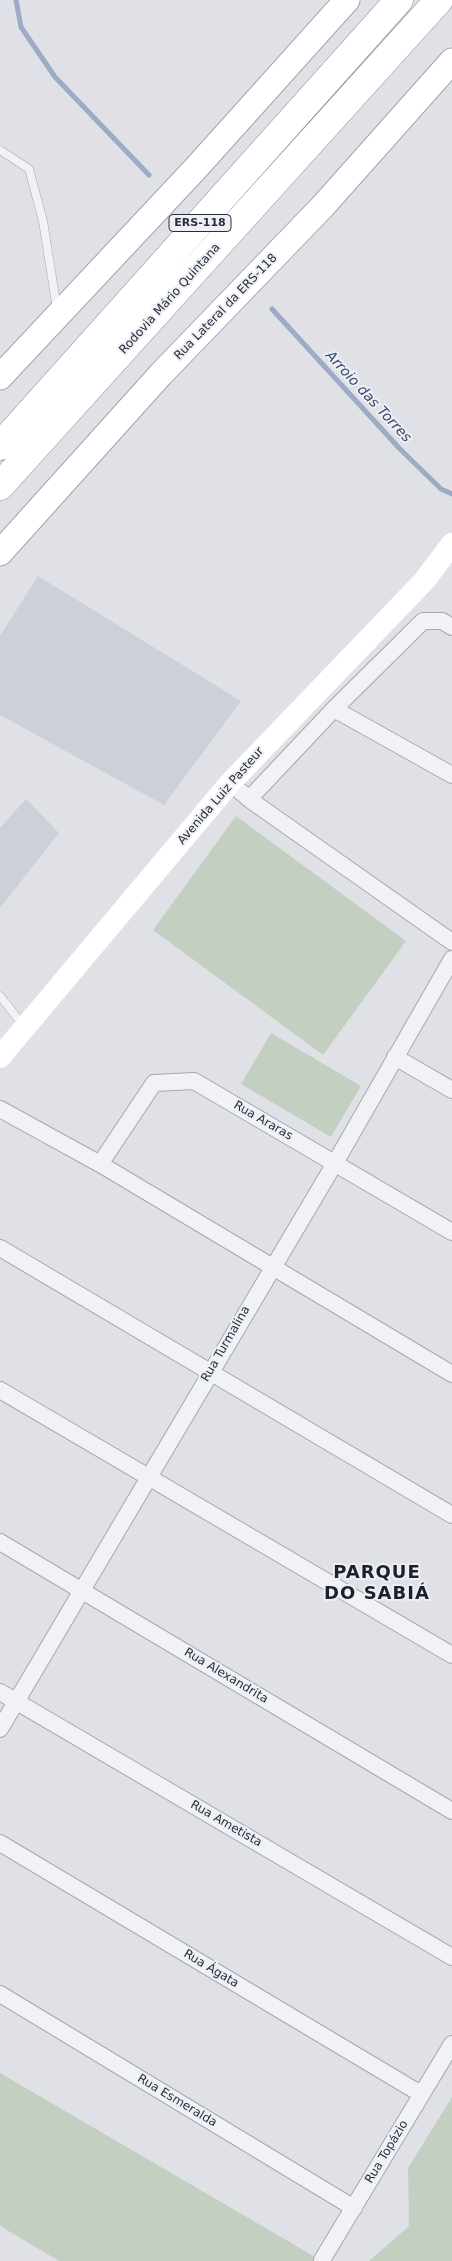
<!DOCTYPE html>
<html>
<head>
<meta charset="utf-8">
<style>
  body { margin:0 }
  canvas { display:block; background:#dfe1e7 }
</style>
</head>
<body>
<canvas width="452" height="2261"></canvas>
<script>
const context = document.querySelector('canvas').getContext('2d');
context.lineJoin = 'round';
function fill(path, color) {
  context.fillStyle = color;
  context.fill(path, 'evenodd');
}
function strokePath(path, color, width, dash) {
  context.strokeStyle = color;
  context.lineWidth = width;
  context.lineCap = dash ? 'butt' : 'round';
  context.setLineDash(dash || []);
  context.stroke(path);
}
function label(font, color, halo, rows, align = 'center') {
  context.font = font + ' "DejaVu Sans",sans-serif';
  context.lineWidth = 4;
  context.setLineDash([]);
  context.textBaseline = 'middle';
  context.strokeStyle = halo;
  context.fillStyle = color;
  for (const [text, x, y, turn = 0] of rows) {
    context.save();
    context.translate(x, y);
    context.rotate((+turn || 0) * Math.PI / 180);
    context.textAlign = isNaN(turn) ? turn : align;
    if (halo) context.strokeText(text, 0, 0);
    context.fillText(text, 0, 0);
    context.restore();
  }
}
fill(new Path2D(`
  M 38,576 L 241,701 L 164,805 L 0,715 L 0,636 Z
  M 26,799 L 59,833 L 0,908 L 0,828 Z`), '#cdd0d8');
fill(new Path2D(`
  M 236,816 L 406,941 L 323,1055 L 153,930 Z
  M 271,1033 L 361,1086 L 331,1137 L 241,1084 Z
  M 0,2073 L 322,2261 L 59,2261 L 0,2226 Z
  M 452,2097 L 452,2261 L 369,2261 L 409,2226 L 408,2168 Z`), '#c3d0c1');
strokePath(new Path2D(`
  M 16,0 L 21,27 L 55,77 L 149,175
  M 272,309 L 400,449 L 441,489 L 452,494`), '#9dabc4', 5);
const lane = new Path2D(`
  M 0,150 L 29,169 L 43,221 L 57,309
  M 0,996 L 23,1025`);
const street = new Path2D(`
  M 334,709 L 452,775
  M 230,783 L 253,802 L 452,942
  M 249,799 L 334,709 L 423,621 L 442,621 L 452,627
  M 395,1057 L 452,1090
  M 0,1109 L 100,1164 L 452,1374
  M 100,1164 L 154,1083 L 194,1081 L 452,1232
  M 0,1248 L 452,1515
  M 0,1390 L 452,1655
  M 0,1542 L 452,1811
  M 0,1692 L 452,1957
  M 0,1729 L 335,1163 L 452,959
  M 0,1843 L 421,2094
  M 0,1994 L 354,2208
  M 322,2260 L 452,2044`);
const primary = new Path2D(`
  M 0,377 L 196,168 L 347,0
  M 0,553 L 161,374 L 323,206 L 452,61`);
const highway = new Path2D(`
  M 0,446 L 399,0
  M 0,486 L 439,0`);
strokePath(lane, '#a5a8b0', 9);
strokePath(street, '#a5a8b0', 18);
strokePath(primary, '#9fa5b1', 27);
strokePath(highway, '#888d9c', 29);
strokePath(lane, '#f1f2f6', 8);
strokePath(street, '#f1f2f6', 16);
strokePath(new Path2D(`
  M 0,1057 L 230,783 L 424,581 L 452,544`), '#fff', 22);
strokePath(primary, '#fff', 25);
strokePath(highway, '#fff', 28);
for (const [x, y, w] of [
  [200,223,62]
]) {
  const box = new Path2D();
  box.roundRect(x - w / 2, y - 8.5, w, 17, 4);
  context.fillStyle = '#eef0f5';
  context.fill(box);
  strokePath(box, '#292e3c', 1);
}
label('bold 11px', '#292e3c', null, [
  ["ERS-118",200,223]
]);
label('12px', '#292e3c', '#eef0f5', [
  ["Rodovia Mário Quintana",170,299,-48],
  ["Rua Lateral da ERS-118",226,307,-46],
  ["Avenida Luiz Pasteur",221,796,-49],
  ["Rua Araras",263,1121,30],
  ["Rua Turmalina",226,1344,-60],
  ["Rua Alexandrita",226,1676,31],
  ["Rua Ametista",226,1824,30],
  ["Rua Ágata",211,1969,31],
  ["Rua Esmeralda",177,2101,31],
  ["Rua Topázio",387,2152,-59]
]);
label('italic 14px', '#38496c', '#eef0f5', [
  ["Arroio das Torres",368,397,47]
]);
context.letterSpacing = '1px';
label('bold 18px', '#1c202d', '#eef0f5', [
  ["PARQUE",377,1573],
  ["DO SABIÁ",377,1594]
]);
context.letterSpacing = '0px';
</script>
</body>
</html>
